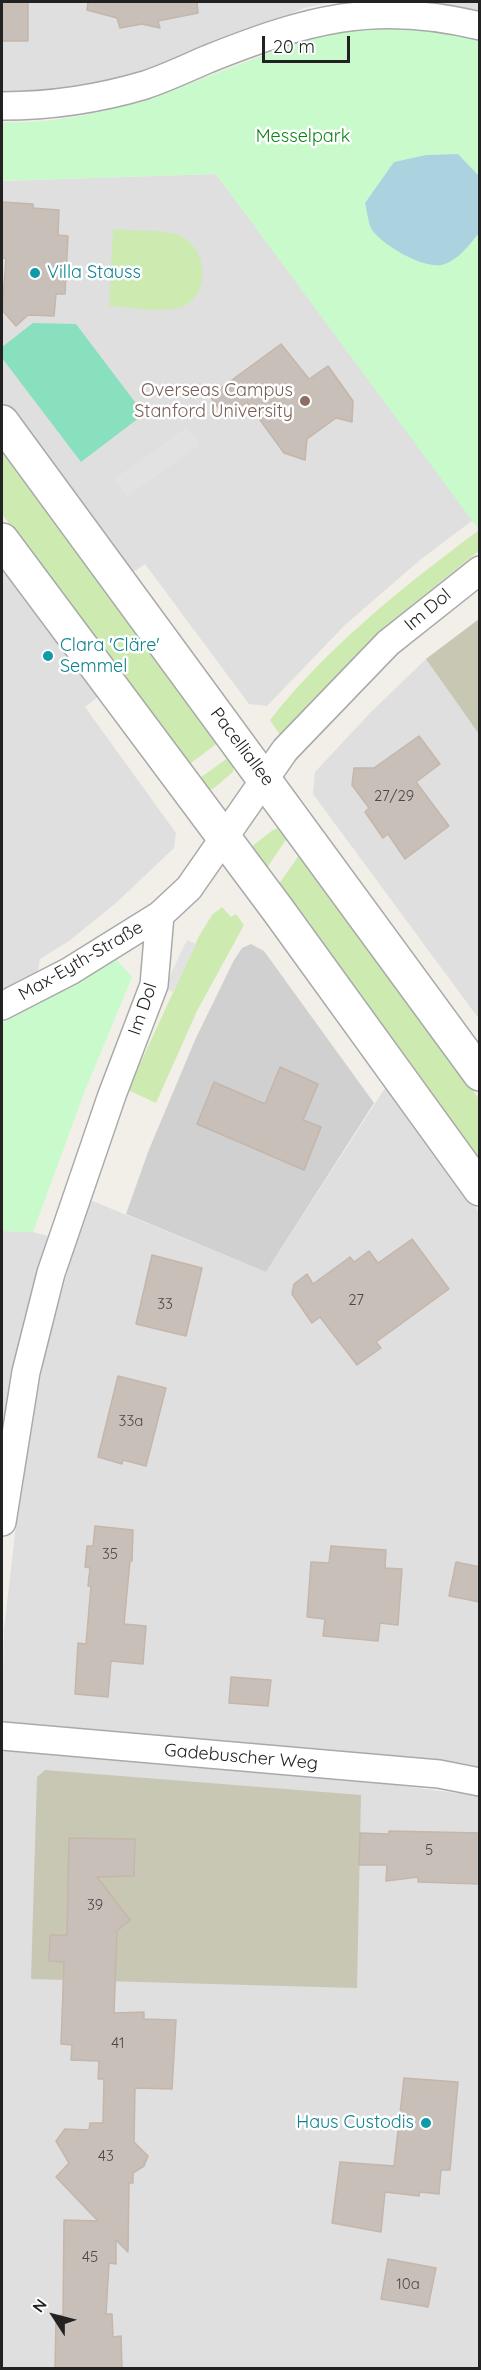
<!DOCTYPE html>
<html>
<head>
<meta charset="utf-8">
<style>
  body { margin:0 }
  #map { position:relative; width:481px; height:2370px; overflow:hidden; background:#f2efe9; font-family:Quicksand,sans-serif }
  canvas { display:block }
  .frame { position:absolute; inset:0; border:3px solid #222; pointer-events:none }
  .north { position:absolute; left:24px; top:2286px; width:60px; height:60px; -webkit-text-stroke:4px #fff; paint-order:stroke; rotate:306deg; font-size:16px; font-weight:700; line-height:24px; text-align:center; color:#222 }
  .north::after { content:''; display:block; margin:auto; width:21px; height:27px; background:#222; clip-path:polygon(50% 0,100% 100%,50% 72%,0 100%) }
  .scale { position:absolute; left:262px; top:36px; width:88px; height:27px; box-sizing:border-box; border:3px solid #222; border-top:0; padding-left:8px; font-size:18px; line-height:21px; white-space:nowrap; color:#222; -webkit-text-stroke:4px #fff; paint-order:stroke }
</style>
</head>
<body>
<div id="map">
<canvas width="481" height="2370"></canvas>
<div class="frame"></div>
<div class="north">N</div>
<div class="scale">20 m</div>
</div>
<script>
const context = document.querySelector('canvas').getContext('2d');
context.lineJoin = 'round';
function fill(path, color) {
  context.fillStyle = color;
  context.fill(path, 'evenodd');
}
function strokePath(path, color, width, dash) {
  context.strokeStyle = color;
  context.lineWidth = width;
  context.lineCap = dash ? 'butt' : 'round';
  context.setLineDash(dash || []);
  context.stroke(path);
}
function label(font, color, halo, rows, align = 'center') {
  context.font = font + ' Quicksand,sans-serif';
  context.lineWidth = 5;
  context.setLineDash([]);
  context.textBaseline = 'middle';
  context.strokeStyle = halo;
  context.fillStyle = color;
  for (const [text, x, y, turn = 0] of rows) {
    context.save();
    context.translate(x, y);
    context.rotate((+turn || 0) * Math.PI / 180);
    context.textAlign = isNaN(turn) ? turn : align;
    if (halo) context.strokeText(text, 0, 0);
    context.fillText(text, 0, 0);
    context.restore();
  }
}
fill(new Path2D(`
  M 2,2 L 332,2 L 304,8 L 143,74 L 52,93 L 2,93 Z
  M 434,2 L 479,2 L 479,14 L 468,9 Z
  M 216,174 L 473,520 L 420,560 L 345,625 L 267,706 L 249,704 L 145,564 L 129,575 L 2,401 L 2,181 Z
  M 2,560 L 100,695 L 85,707 L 176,833 L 174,848 L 117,902 L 69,941 L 40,959 L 37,976 L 2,992 Z
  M 479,619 L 479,1019 L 313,794 L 315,772 L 371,712 L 426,659 Z
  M 387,1085 L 479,1212 L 479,1769 L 2,1723 L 4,1629 L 21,1481 L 44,1359 L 70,1262 L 90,1200 L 266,1272 Z
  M 2,1231 L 33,1232 L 48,1236 L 15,1359 L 2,1433 Z
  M 7,1751 L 349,1779 L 479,1796 L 479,2368 L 2,2368 L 2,1752 Z`), '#e0dfdf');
fill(new Path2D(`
  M 251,944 L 264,951 L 374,1103 L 266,1272 L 126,1214 L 148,1152 L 195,1040 L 234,960 L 242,948 Z`), '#d0d0d0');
fill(new Path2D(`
  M 479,619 L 479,734 L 426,659 Z
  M 45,1770 L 361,1795 L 357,1988 L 31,1979 L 37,1777 Z`), '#c7c7b4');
fill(new Path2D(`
  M 113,229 C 130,231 168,229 181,236 C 213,253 209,305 173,309 C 153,312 129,307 109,306 Z
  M 2,446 L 219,742 L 187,766 L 2,514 Z
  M 479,530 L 479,551 L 388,624 L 280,735 L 270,720 C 329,645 404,586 479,530 Z
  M 229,757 L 234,764 L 233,772 L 213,789 L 209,790 L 197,780 Z
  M 278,828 L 288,837 L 264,872 L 251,847 L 273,830 Z
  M 300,854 L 479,1099 L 479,1165 L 276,888 Z
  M 222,907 L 231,917 L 236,914 L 244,925 L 197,1011 L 156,1103 L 128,1090 L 199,936 L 212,915 Z`), '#cdebb0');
fill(new Path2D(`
  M 351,26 L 422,26 L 479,39 L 479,176 L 458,154 L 426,155 L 395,162 L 365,203 L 458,256 L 479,233 L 479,530 L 216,174 L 2,181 L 2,122 C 126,127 234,57 351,26 Z
  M 114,957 L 132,977 L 84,1093 L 33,1232 L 2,1231 L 2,1023 L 70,987 Z`), '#c8facc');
fill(new Path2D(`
  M 33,323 L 76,324 L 144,414 L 81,462 L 2,358 L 2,347 Z`), '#88e0be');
fill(new Path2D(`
  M 187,427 L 200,445 L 127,497 L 114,479 Z
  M 187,940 L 196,944 L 173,992 L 164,988 Z`), '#e2e2e2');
fill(new Path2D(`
  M 458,154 L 479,176 L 479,233 C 470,244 459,259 445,264 C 426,271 384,246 372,230 C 368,223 367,210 365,203 L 394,162 L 426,155 Z`), '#aad3df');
const building = new Path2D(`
  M 2,2 L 28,2 L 28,41 L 2,41 Z
  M 88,2 L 197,2 L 198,13 L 158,21 L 160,28 L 142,24 L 120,28 L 117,18 L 87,10 Z
  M 2,202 L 33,204 L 33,208 L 59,210 L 58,235 L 68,236 L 65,294 L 56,294 L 54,316 L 28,315 L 16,326 L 2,310 L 6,259 L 2,257 Z
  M 281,344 L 309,379 L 328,366 L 353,401 L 352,422 L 336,418 L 307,439 L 305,460 L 284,453 L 247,402 L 226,418 L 210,396 Z
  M 419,736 L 440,764 L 416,782 L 449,826 L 405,859 L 388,834 L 383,838 L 365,812 L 369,808 L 352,785 L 354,768 L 374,768 Z
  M 280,1067 L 318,1084 L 303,1120 L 321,1127 L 304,1170 L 197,1124 L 214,1082 L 265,1104 Z
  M 412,1239 L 449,1289 L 376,1342 L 381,1348 L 357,1365 L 320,1317 L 312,1323 L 292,1294 L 294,1284 L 307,1274 L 313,1284 L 350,1257 L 354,1262 L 369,1251 L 378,1263 Z
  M 152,1255 L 202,1268 L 186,1336 L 136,1324 Z
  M 118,1376 L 166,1388 L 146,1466 L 123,1460 L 122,1464 L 98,1457 Z
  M 95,1526 L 133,1530 L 132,1561 L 130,1561 L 124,1624 L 146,1626 L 143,1664 L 111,1661 L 108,1697 L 75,1694 L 78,1643 L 86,1644 L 91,1586 L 88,1586 L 90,1568 L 85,1567 L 87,1546 L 93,1546 Z
  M 331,1546 L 386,1550 L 385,1568 L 402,1569 L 398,1625 L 380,1623 L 378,1641 L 323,1636 L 325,1619 L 307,1617 L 311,1562 L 329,1563 Z
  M 456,1562 L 480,1567 L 480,1602 L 449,1596 Z
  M 231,1677 L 271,1680 L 268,1706 L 229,1703 Z
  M 389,1831 L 480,1833 L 479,1884 L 418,1882 L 418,1877 L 386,1881 L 387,1865 L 359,1865 L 360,1833 L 389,1834 Z
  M 69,1838 L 135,1839 L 134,1876 L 97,1877 L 130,1920 L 117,1931 L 114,2013 L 144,2012 L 144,2019 L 176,2020 L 172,2089 L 135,2088 L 134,2142 L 148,2156 L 144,2166 L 133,2173 L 133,2183 L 129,2183 L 128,2252 L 116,2240 L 116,2264 L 109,2263 L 106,2314 L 112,2314 L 113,2337 L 121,2336 L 122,2367 L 113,2368 L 55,2368 L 56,2316 L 63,2315 L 64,2220 L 98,2221 L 56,2177 L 69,2163 L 56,2141 L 65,2129 L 89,2130 L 90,2123 L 103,2123 L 104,2079 L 98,2079 L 99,2061 L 71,2060 L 72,2045 L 61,2044 L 64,1962 L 49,1961 L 50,1935 L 67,1935 Z
  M 404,2078 L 458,2082 L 450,2170 L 441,2170 L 439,2194 L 420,2192 L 419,2196 L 385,2192 L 381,2232 L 332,2223 L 340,2162 L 394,2166 Z
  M 388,2259 L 436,2268 L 428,2307 L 381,2299 Z`);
fill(building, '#c7bfb8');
strokePath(building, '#c4b6ab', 1.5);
const minor = new Path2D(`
  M 2,106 C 50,106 98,99 145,85 C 166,78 187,68 208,59 C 306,20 374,0 480,26
  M 2,1006 L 70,971 L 160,915 L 189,888 L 285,750 L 388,643 L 480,570
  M 2,1522 L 26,1372 L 51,1273 L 112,1095 L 154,985 L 160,915
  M 2,1736 L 439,1774 L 480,1782`);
const tertiary = new Path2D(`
  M 2,422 L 480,1074
  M 2,540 L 278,910 L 480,1189`);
strokePath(minor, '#a9a9a9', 30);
strokePath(tertiary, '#a9a9a9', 36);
strokePath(minor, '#fff', 27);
strokePath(tertiary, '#fff', 33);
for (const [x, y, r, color] of [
  [35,273,6,"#0f9aa8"],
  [305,401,6,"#8d6e63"],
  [48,656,6,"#0f9aa8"],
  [426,2123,6,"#0f9aa8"]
]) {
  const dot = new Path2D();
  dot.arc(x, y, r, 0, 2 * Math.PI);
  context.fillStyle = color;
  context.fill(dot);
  strokePath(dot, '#fff', 2);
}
label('15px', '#4b4948', null, [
  ["27/29",394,796],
  ["27",356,1300],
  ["33",165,1304],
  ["33a",131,1421],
  ["35",110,1554],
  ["5",429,1850],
  ["39",95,1905],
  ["41",118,2043],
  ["43",106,2156],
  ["45",90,2257],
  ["10a",408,2284]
]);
label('18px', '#0c8416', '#fff', [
  ["Messelpark",303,137]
]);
label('18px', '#0d838f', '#fff', [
  ["Villa Stauss",47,273],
  ["Clara 'Cläre'",60,646],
  ["Semmel",60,667],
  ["Haus Custodis",414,2123,"right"]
], 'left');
label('18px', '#785e54', '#fff', [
  ["Overseas Campus",293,391],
  ["Stanford University",293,412]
], 'right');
label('18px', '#222', '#fff', [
  ["Im Dol",428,610,-40],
  ["Pacelliallee",242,747,53],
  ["Max-Eyth-Straße",81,961,-30],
  ["Im Dol",143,1009,-71],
  ["Gadebuscher Weg",241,1757,5]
]);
</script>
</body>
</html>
